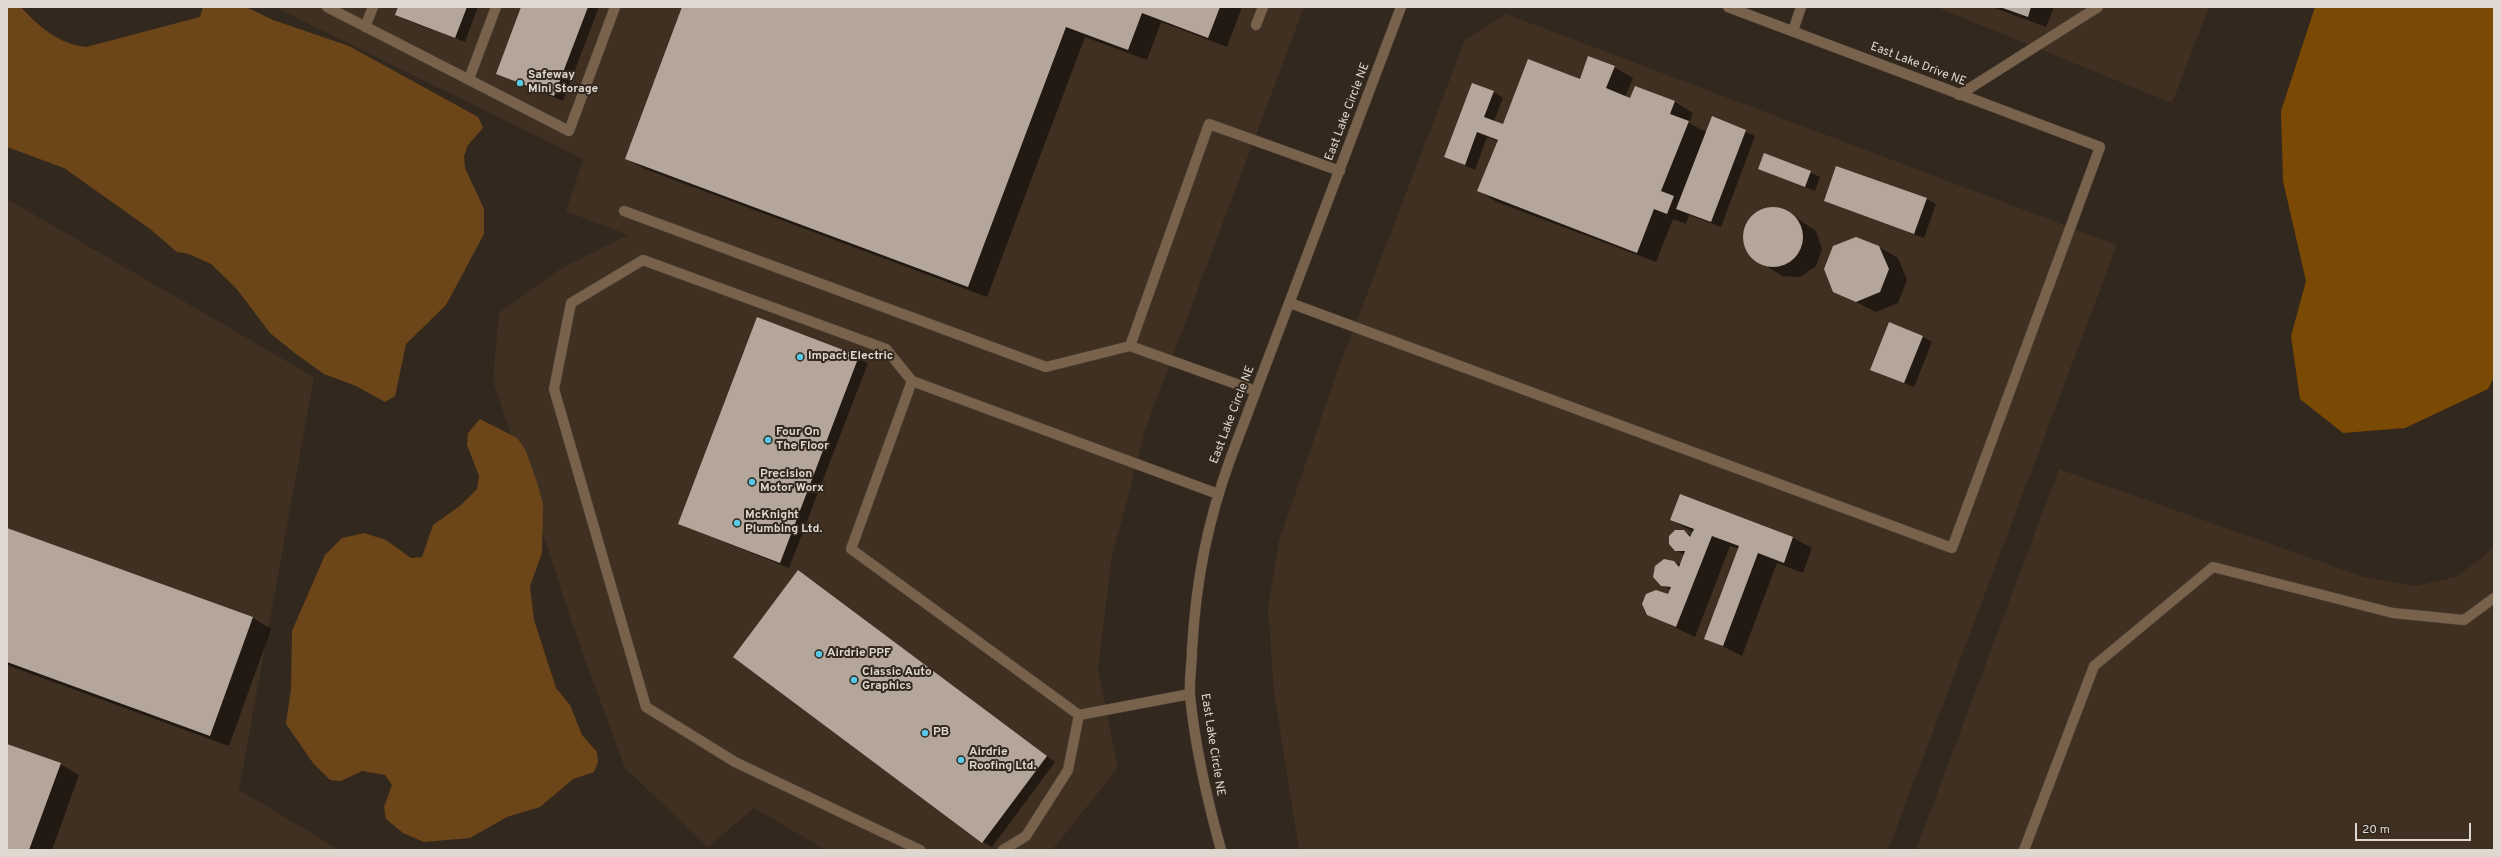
<!DOCTYPE html>
<html>
<head>
<meta charset="utf-8">
<style>
  body { margin:0 }
  #map { position:relative; width:2501px; height:857px; overflow:hidden; background:#33281e; font-family:Overpass,sans-serif }
  canvas { display:block }
  .frame { position:absolute; inset:0; border:8px solid #dfd8d1; pointer-events:none }
  .scale { position:absolute; left:2355px; top:823px; width:116px; height:18px; box-sizing:border-box; border:2px solid #dfd8d1; border-top:0; padding-left:5px; font-size:12px; line-height:14px; white-space:nowrap; color:#dfd8d1; -webkit-text-stroke:3px #33281e; paint-order:stroke }
</style>
</head>
<body>
<div id="map">
<canvas width="2501" height="857"></canvas>
<div class="frame"></div>
<div class="scale">20 m</div>
</div>
<script>
const context = document.querySelector('canvas').getContext('2d');
context.lineJoin = 'round';
function fill(path, color) {
  context.fillStyle = color;
  context.fill(path, 'evenodd');
}
function strokePath(path, color, width, dash) {
  context.strokeStyle = color;
  context.lineWidth = width;
  context.lineCap = dash ? 'butt' : 'round';
  context.setLineDash(dash || []);
  context.stroke(path);
}
function label(font, color, halo, rows, align = 'center') {
  context.font = font + ' Overpass,sans-serif';
  context.lineWidth = 4;
  context.setLineDash([]);
  context.textBaseline = 'middle';
  context.strokeStyle = halo;
  context.fillStyle = color;
  for (const [text, x, y, turn = 0] of rows) {
    context.save();
    context.translate(x, y);
    context.rotate((+turn || 0) * Math.PI / 180);
    context.textAlign = isNaN(turn) ? turn : align;
    if (halo) context.strokeText(text, 0, 0);
    context.fillText(text, 0, 0);
    context.restore();
  }
}
fill(new Path2D(`
  M 275,7 L 1304,7 L 1146,427 L 1111,561 L 1098,671 L 1118,768 L 1052,850 L 826,850 L 754,808 L 708,847 L 625,768 L 574,629 L 493,380 L 499,313 L 560,269 L 628,235 L 566,211 L 583,159 Z
  M 1936,7 L 2209,7 L 2172,103 Z
  M 1506,14 L 2117,245 L 1888,850 L 1299,850 L 1274,692 L 1268,608 L 1279,541 L 1337,372 L 1465,40 Z
  M 7,199 L 314,377 L 239,790 L 340,850 L 7,850 Z
  M 2059,469 L 2364,577 L 2415,586 L 2455,577 L 2482,558 L 2494,545 L 2494,850 L 1916,850 Z`), '#3f3022');
fill(new Path2D(`
  M 7,7 L 21,7 C 39,27 59,44 86,47 L 200,17 L 203,7 L 246,7 L 273,20 L 349,46 L 478,117 L 483,128 L 468,145 L 464,156 L 465,168 L 484,209 L 484,234 L 446,305 L 406,344 L 395,396 L 385,402 L 356,386 L 324,374 L 296,354 L 270,333 L 236,288 L 211,264 L 189,254 L 177,252 L 150,229 L 64,168 L 7,147 Z
  M 480,419 L 517,438 L 525,449 L 537,482 L 543,504 L 542,553 L 530,586 L 534,620 L 556,688 L 570,705 L 582,735 L 597,752 L 598,762 L 594,772 L 573,779 L 540,807 L 507,817 L 470,838 L 424,842 L 403,833 L 386,819 L 384,807 L 392,785 L 385,775 L 362,771 L 341,781 L 330,780 L 313,763 L 286,724 L 291,689 L 292,631 L 325,555 L 342,538 L 364,533 L 386,540 L 411,558 L 422,557 L 433,525 L 461,505 L 477,489 L 479,476 L 467,445 L 468,433 Z`), '#6c4619');
fill(new Path2D(`
  M 2315,7 L 2494,7 L 2494,377 L 2488,389 L 2405,428 L 2343,433 L 2300,399 L 2291,336 L 2306,281 L 2283,181 L 2281,111 Z`), '#7a4a05');
fill(new Path2D(`
  M 399,7 L 478,7 L 465,42 L 406,20 L 396,15 Z
  M 522,7 L 599,7 L 563,101 L 497,74 Z
  M 684,7 L 1242,7 L 1227,47 L 1161,22 L 1147,60 L 1085,37 L 987,297 L 645,169 L 627,159 Z
  M 1992,7 L 2054,7 L 2046,27 Z
  M 1614,67 L 1633,78 L 1625,97 L 1631,99 L 1636,87 L 1675,102 L 1693,113 L 1689,123 L 1706,132 L 1712,117 L 1755,136 L 1721,227 L 1689,215 L 1686,224 L 1673,219 L 1656,262 L 1497,202 L 1479,191 L 1498,141 L 1487,137 L 1475,170 L 1445,156 L 1494,92 L 1503,98 L 1494,121 L 1504,125 L 1581,80 Z
  M 1759,169 L 1810,172 L 1820,177 L 1815,191 Z
  M 1927,199 L 1936,204 L 1924,238 L 1825,201 Z
  M 1764,209 L 1783,209 L 1816,231 L 1822,249 L 1816,266 L 1800,277 L 1782,276 L 1748,254 L 1743,236 L 1749,219 Z
  M 1879,247 L 1898,258 L 1907,280 L 1898,303 L 1876,312 L 1834,291 Z
  M 758,318 L 868,363 L 789,568 L 679,524 Z
  M 1922,336 L 1932,342 L 1914,387 L 1871,369 Z
  M 1680,495 L 1793,538 L 1812,548 L 1803,573 L 1777,563 L 1742,656 L 1706,638 L 1739,549 L 1730,546 L 1695,637 L 1647,614 L 1669,595 L 1671,590 L 1661,585 L 1674,562 L 1681,565 L 1684,555 L 1676,550 L 1683,531 L 1692,536 L 1693,532 L 1671,520 Z
  M 7,529 L 253,618 L 271,629 L 229,746 L 7,665 Z
  M 798,571 L 1055,762 L 992,847 L 983,842 Z
  M 7,745 L 60,764 L 79,775 L 52,850 L 7,850 Z`), '#0007');
fill(new Path2D(`
  M 398,7 L 467,7 L 455,38 L 395,15 Z
  M 521,7 L 588,7 L 554,96 L 496,74 Z
  M 682,7 L 1220,7 L 1208,38 L 1142,13 L 1128,50 L 1066,27 L 968,287 L 625,159 Z
  M 2000,7 L 2031,7 L 2028,17 Z
  M 1588,56 L 1615,66 L 1606,88 L 1630,98 L 1635,86 L 1675,101 L 1670,114 L 1689,121 L 1661,191 L 1674,196 L 1667,214 L 1654,209 L 1637,253 L 1477,191 L 1498,140 L 1477,132 L 1465,165 L 1444,157 L 1472,83 L 1494,91 L 1484,117 L 1503,124 L 1528,59 L 1580,79 Z
  M 1712,116 L 1746,130 L 1711,222 L 1676,209 Z
  M 1764,153 L 1811,171 L 1805,187 L 1758,169 Z
  M 1836,166 L 1927,198 L 1914,234 L 1824,201 Z
  M1743 237a30 30 0 1 1 60 0a30 30 0 1 1-60 0Z
  M 1856,237 L 1879,246 L 1889,269 L 1880,292 L 1856,302 L 1833,292 L 1824,269 L 1833,246 Z
  M 757,317 L 859,356 L 780,563 L 678,524 Z
  M 1889,322 L 1923,336 L 1904,383 L 1870,370 Z
  M 1680,494 L 1793,537 L 1784,563 L 1758,553 L 1723,646 L 1704,639 L 1739,546 L 1712,536 L 1676,627 L 1647,615 L 1642,604 L 1646,594 L 1656,590 L 1668,594 L 1671,587 L 1661,586 L 1653,577 L 1655,566 L 1664,559 L 1674,561 L 1679,567 L 1685,551 L 1675,551 L 1669,544 L 1669,536 L 1675,530 L 1684,530 L 1690,537 L 1694,529 L 1670,520 Z
  M 7,528 L 253,617 L 210,736 L 7,662 Z
  M 798,570 L 1047,756 L 982,843 L 733,657 Z
  M 7,744 L 61,763 L 29,850 L 7,850 Z`), '#b4a69a');
const minor = new Path2D(`
  M 327,7 L 569,131 L 615,7
  M 1256,25 L 1263,7
  M 365,27 L 373,7
  M 1793,31 L 1801,7
  M 469,79 L 496,7
  M 1959,95 L 2098,7
  M 624,211 L 1046,367 L 1130,346
  M 1290,303 L 1952,548 L 2100,147 L 1728,7
  M 912,381 L 886,349 L 643,260 L 571,303 L 554,389 L 646,707 L 735,762 L 920,850
  M 1256,391 L 1130,346 L 1209,124 L 1340,171
  M 1190,694 L 1079,715 L 851,549 L 912,381 L 1218,494
  M 1003,850 L 1026,836 L 1068,770 L 1079,715
  M 1221,850 C 1207,799 1195,748 1190,695 C 1189,680 1192,664 1192,650 C 1196,580 1207,523 1231,457 L 1401,7
  M 2024,850 L 2094,666 L 2213,567 L 2393,613 L 2464,620 L 2494,598`);
strokePath(minor, '#4f443b', 11);
strokePath(minor, '#79624c', 10);
for (const [x, y, r, color] of [
  [520,83,4,"#59c8e4"],
  [800,357,4,"#59c8e4"],
  [768,440,4,"#59c8e4"],
  [752,482,4,"#59c8e4"],
  [737,523,4,"#59c8e4"],
  [819,654,4,"#59c8e4"],
  [854,680,4,"#59c8e4"],
  [925,733,4,"#59c8e4"],
  [961,760,4,"#59c8e4"]
]) {
  const dot = new Path2D();
  dot.arc(x, y, r, 0, 2 * Math.PI);
  context.fillStyle = color;
  context.fill(dot);
  strokePath(dot, '#33281e', 1.5);
}
label('12px', '#dfd8d1', '#33281e', [
  ["East Lake Drive NE",1918,65,21],
  ["East Lake Circle NE",1348,112,-69],
  ["East Lake Circle NE",1233,415,-69],
  ["East Lake Circle NE",1212,745,81]
]);
label('bold 12px', '#dfd8d1', '#33281e', [
  ["Safeway",528,76],
  ["Mini Storage",528,90],
  ["Impact Electric",808,357],
  ["Four On",776,433],
  ["The Floor",776,447],
  ["Precision",760,475],
  ["Motor Worx",760,489],
  ["McKnight",745,516],
  ["Plumbing Ltd.",745,530],
  ["Airdrie PPF",827,654],
  ["Classic Auto",862,673],
  ["Graphics",862,687],
  ["PB",933,733],
  ["Airdrie",969,753],
  ["Roofing Ltd.",969,767]
], 'left');
</script>
</body>
</html>
